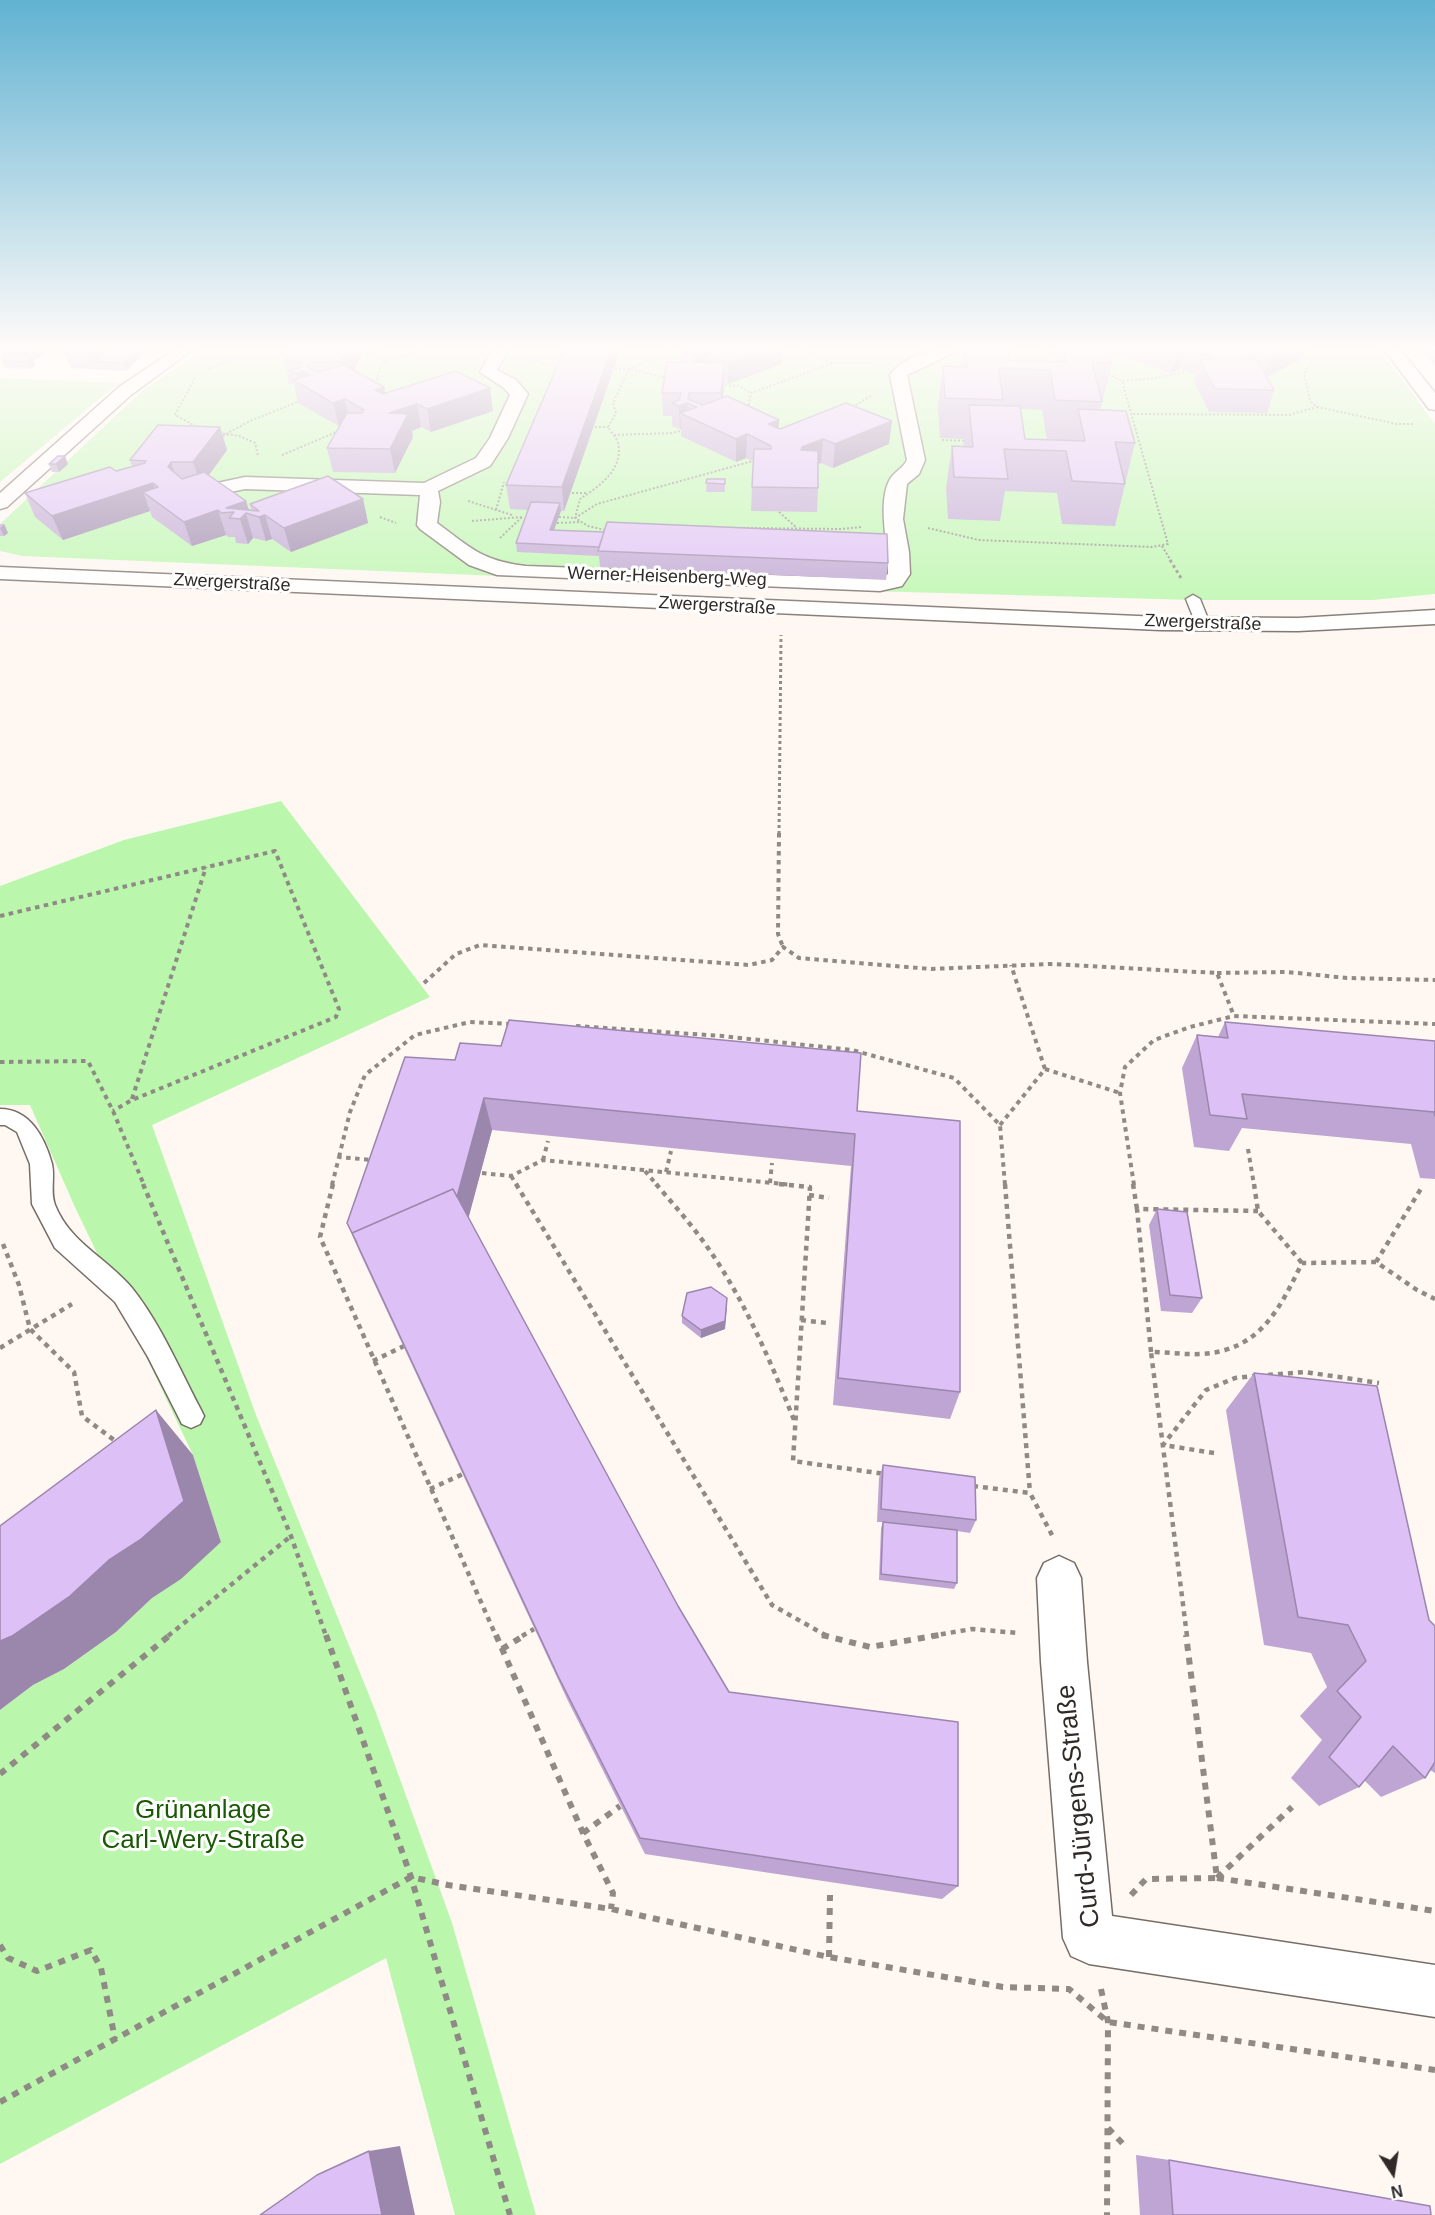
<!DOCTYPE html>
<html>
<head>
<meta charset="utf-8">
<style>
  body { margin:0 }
  #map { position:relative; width:1435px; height:2215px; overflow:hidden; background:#fef7f2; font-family:Helvetica,sans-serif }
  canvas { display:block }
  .north { position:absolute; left:1363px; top:2143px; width:60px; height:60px; -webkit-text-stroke:4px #fff; paint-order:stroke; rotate:168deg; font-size:16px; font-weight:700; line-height:24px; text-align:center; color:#2f2a27 }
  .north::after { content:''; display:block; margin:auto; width:21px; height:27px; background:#2f2a27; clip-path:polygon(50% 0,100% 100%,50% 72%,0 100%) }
</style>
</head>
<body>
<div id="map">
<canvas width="1435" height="2215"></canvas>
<div class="north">N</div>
</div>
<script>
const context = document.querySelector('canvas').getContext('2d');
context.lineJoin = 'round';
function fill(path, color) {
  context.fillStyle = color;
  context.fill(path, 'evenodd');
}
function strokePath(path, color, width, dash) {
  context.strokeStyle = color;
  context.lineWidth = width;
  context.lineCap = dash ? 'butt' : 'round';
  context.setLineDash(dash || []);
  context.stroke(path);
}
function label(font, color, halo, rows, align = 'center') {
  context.font = font + ' Helvetica,sans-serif';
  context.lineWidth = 6;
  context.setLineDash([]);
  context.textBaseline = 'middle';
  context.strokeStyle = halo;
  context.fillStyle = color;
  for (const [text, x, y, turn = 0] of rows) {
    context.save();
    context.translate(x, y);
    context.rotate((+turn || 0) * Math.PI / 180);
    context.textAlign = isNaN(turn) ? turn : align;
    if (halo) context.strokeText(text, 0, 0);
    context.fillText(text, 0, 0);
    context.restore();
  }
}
fill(new Path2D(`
  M 206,348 L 1379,348 L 1435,424 L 1435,594 L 1373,600 L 1193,600 L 832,590 L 22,556 L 0,551 L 0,524 L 142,391 Z
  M 0,378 L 118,383 L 0,482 Z
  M 281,801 L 430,997 L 152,1125 L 256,1415 L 375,1710 L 452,1923 L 536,2215 L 455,2215 L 386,1958 L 0,2164 L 0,1710 L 33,1685 L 64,1669 L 116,1632 L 152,1598 L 221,1542 L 193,1455 L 74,1205 L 30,1105 L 0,1105 L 0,886 L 124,840 Z`), '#baf7ac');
const lane = new Path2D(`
  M 1193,595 L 1200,599 L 1210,624 L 1208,627 L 1198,627 L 1196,624 L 1186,599 Z
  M 0,1109 C 30,1109 45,1138 52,1164 C 55,1177 50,1192 55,1205 C 70,1243 107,1258 132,1288 C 160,1323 179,1368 200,1408 L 204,1416 L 200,1424 L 191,1428 L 182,1424 L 148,1357 L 115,1302 L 55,1248 L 32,1204 L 30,1164 L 17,1132 L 5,1125 L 0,1125 Z`);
const street = new Path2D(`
  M 177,348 L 195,348 L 131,395 L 7,507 L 0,509 L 0,493 L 119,387 Z
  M 493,348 L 509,348 L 497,370 L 516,380 L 528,394 L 508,438 L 490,466 L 438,491 L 440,502 L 437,523 C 471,548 482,561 526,566 L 879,579 L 888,574 C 889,547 877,505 889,481 C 893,472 903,469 907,460 L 890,375 C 904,355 937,348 960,348 L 958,351 L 907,375 L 925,460 L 919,474 L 907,484 L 903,519 L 909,552 L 910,574 L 902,586 L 880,591 L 497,575 L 469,565 L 420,529 L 417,525 L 420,495 L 245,489 L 182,502 L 175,500 L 172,496 L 175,492 L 245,477 L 424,483 L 476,458 L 490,438 L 510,395 L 504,388 L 480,372 Z
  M 1383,348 L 1399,348 L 1435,393 L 1435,410 L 1429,409 Z
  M 0,567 L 1161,617 L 1298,618 L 1435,610 L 1435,624 L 1298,631 L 1161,630 L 0,579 Z
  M 1059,1556 L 1074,1563 L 1081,1578 L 1087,1662 L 1112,1916 L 1435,1965 L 1435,2017 L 1089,1964 L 1071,1956 L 1063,1938 L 1041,1662 L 1037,1578 L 1044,1563 Z`);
strokePath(lane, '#776d66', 3);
strokePath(street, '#776d66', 3);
strokePath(new Path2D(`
  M 797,348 L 833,363 L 874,363
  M 1033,348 L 1061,357
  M 1305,348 L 1313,359 L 1304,373 L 1310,401 L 1317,407 L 1397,424 L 1413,424
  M 359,354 L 376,356 L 386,361
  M 527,359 L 560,367
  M 208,369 L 249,354 L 255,348
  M 615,369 L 629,369 L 667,378
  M 1105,372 L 1122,381 L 1157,378 L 1185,372
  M 195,378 L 175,415 L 197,427
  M 375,384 L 381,366 L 386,361 L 432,348
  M 721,385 L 739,386 L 751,393
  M 852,407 L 871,396
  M 748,409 L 751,393 L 833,363
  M 1133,414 L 1289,415 L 1317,407
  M 595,427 L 608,427
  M 219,433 L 239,436 L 255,443 L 258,456
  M 614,435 L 672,433 L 684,430
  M 219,438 L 248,422 L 302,400
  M 942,440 L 968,441
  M 282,455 L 339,431
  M 572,493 L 586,493
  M 468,501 L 512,515
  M 496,510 L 504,482
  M 779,512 L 797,528
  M 380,517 L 396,523
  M 559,517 L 575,518 L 597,504 L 753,461
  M 472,521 L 522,517
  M 557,523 L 580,522
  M 735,528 L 841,529 L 862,527
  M 928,528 L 979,540 L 1152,547 L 1168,544 L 1122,381
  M 609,531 L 588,526 L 575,518 L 580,499 C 598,487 624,470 618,443 C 617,438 611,432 608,427 L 616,413 L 613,403 L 629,369 L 676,348
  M 500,538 L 522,517
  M 1162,546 L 1171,561`), '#908a86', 2, [2, 2]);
strokePath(new Path2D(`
  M 1170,560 L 1181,578
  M 779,834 L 781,635`), '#908a86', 3, [3, 3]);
strokePath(new Path2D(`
  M 779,833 L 778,934 L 783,947
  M 0,916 L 275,851 L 339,1009 L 336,1017 L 132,1100 L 113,1111
  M 1217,973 L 1287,972 L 1347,978 L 1435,980
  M 424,983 L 456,954 L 480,945 L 749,965 L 772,960 L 783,947 L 799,958 L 931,969 L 1050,964 L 1217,973 L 1234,1016
  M 576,1026 L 722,1036 L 852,1050 L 954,1078 L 1000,1125 L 1005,1185
  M 0,1062 L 88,1061 L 113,1111 L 144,1185
  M 1045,1069 L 1120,1093
  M 132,1099 L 206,867
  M 1000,1125 L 1045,1069 L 1011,965
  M 1248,1149 L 1254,1185
  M 339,1157 L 350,1112 L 365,1075 L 415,1035 L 470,1022 L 512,1024
  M 543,1160 L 548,1141
  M 645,1171 L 657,1185
  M 666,1172 L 671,1151
  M 482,1173 L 511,1176 L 543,1160 L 793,1185
  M 511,1176 L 517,1185
  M 770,1183 L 772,1163
  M 332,1185 L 339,1157 L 372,1160
  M 1134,1185 L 1120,1093 L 1125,1067 L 1154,1040 L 1190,1027 L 1234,1016 L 1435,1024`), '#908a86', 4, [4.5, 4.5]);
strokePath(new Path2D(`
  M 143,1184 L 291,1536 L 326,1636
  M 333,1184 L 320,1237 L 496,1636
  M 516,1184 L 772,1605 L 827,1636
  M 656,1184 C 674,1205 692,1225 708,1248 C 745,1301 770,1360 794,1420
  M 779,1184 L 810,1187 L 793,1461 L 885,1474
  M 1005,1184 L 1030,1493
  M 1133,1184 L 1137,1209
  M 1254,1184 L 1258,1211 L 1302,1263
  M 809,1195 L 829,1198
  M 3,1244 L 19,1285 L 30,1329 L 74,1372 L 82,1416 L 118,1443
  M 1376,1262 L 1422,1187
  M 801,1320 L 827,1323
  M 0,1348 L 72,1304
  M 1151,1352 L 1137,1209 L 1258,1211
  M 373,1361 L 404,1346
  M 1268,1375 L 1305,1372 L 1379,1383
  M 1214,1453 L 1163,1445 L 1206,1390 L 1235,1378 L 1254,1376
  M 973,1486 L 1030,1493 L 1053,1537
  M 430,1489 L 463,1474
  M 168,1636 L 291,1536
  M 522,1636 L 534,1629
  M 931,1636 L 972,1629 L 1018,1633
  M 1187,1636 L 1151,1352 C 1168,1352 1185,1355 1202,1354 C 1260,1350 1279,1310 1302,1263 L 1376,1262 L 1417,1290 L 1435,1299`), '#908a86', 4.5, [5, 5]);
strokePath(new Path2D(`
  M 326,1635 L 411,1877 L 510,2215
  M 496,1635 L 583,1833 L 613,1893 L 611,1909
  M 822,1635 L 870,1647 L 939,1635
  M 502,1649 L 525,1635
  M 0,1774 L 170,1635
  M 583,1833 L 620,1806
  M 1217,1878 L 1435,1911
  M 1217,1878 L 1292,1807
  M 1131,1895 L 1146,1879 L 1217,1878 L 1186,1635
  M 0,1945 L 8,1958 L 37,1971 L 91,1950 L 101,1968 L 115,2039
  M 829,1957 L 830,1895
  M 1101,1989 L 1108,2022 L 1107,2215
  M 0,2102 L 411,1877 L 448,1885 L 611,1909 L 829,1957 L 1003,1987 L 1069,1989 L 1108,2022 L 1435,2070
  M 1108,2128 L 1124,2145`), '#908a86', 6, [7, 7]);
fill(lane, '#fff');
fill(street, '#fff');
fill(new Path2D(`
  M 6,348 L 50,348 L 33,361 L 35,365 L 30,369 L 5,368 L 2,360 L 4,359 L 1,352 Z
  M 71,348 L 149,348 L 149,349 L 126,371 L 71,368 L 65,353 Z
  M 293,348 L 390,348 L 367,354 L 361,351 L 362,356 L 354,370 L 384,387 L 385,393 L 493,411 L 431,432 L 421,427 L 412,431 L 413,437 L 395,473 L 333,472 L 327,448 L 340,425 L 339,426 L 298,403 L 294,384 L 289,384 L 284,361 Z
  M 565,348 L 621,348 L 564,511 L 561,511 L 554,530 L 888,563 L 886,580 L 600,567 L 599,556 L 517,552 L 516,543 L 528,510 L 510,509 L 506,485 Z
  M 690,348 L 783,348 L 782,364 L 728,384 L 724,383 L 723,397 L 779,429 L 889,444 L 833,468 L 821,463 L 818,464 L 818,488 L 817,512 L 751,511 L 753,461 L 746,458 L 736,462 L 681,436 L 681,429 L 680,429 L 672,426 L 672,416 L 663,416 L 662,393 L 680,363 L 679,354 L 690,352 Z
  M 963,348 L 1008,348 L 1009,360 L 1056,362 L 1059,348 L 1107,348 L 1112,363 L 1102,403 L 1100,410 L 1135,443 L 1115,526 L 1062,524 L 1057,493 L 1005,491 L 1000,521 L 948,519 L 946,488 L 952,446 L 963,446 L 964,439 L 940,438 L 938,406 L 943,366 L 960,367 ZM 1020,409 L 1042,410 L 1047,440 L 1025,439 Z
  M 1112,348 L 1306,348 L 1302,359 L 1267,377 L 1274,390 L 1267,413 L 1209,412 L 1194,382 L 1196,375 L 1179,369 L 1171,373 L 1111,352 Z
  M 1420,348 L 1435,348 L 1435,366 Z
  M 220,427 L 227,450 L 209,475 L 246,501 L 249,510 L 251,510 L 250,504 L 363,499 L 368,523 L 291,552 L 272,539 L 266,541 L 253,538 L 248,544 L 236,543 L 235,537 L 228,537 L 226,535 L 192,546 L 152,517 L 150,511 L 63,540 L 35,517 L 25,493 L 132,467 L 130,460 Z
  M 49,464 L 68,464 L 59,472 L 52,472 Z
  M 707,479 L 725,479 L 725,492 L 706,492 Z
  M 0,524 L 4,524 L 8,533 L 4,536 L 0,536 Z
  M 1225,1022 L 1435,1041 L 1435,1179 L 1420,1178 L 1411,1144 L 1242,1128 L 1229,1151 L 1194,1147 L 1182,1068 L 1197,1035 L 1218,1037 Z
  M 405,1057 L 857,1111 L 960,1392 L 950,1419 L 833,1405 L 851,1166 L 492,1130 L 468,1218 L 678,1606 L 729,1692 L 958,1886 L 942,1899 L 645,1854 L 568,1701 L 360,1253 L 347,1223 Z
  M 1157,1209 L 1202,1298 L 1192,1313 L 1161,1311 L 1149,1225 Z
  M 727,1306 L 725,1329 L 701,1338 L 682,1323 L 682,1316 Z
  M 1254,1373 L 1429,1620 L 1435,1626 L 1435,1773 L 1430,1770 L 1425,1778 L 1381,1797 L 1364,1780 L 1359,1787 L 1319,1806 L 1291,1778 L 1322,1740 L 1300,1716 L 1327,1687 L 1311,1653 L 1264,1645 L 1226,1410 Z
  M 883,1465 L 976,1520 L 970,1533 L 957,1531 L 957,1583 L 954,1589 L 879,1580 L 881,1528 L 883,1522 L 877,1522 L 879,1478 Z
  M 1136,2155 L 1169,2160 L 1431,2215 L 1140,2215 Z`), '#bea5d3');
fill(new Path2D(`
  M 38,348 L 50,348 L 34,361 L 31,353 Z
  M 99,348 L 113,348 L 95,362 L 92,354 Z
  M 140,348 L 149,348 L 149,349 L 126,371 L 124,363 Z
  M 349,348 L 360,348 L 362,356 L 345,385 L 340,362 Z
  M 366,348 L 390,348 L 367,354 Z
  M 612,348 L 621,348 L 564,511 L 562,487 Z
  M 768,348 L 783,348 L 782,364 L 728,384 L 728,362 Z
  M 1184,348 L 1185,348 L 1179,369 L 1171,373 L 1177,351 Z
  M 1287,348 L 1306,348 L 1302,359 L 1262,379 L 1270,356 Z
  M 1255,352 L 1249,374 L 1241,358 Z
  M 707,353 L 708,376 L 694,385 L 694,358 Z
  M 32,357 L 35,365 L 30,369 L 26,362 Z
  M 724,363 L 724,386 L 721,416 L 721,393 Z
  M 304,371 L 308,389 L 298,383 L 296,374 Z
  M 384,387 L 388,409 L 375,390 Z
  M 490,388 L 493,411 L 431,432 L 427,409 Z
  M 345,399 L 350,422 L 339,426 L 333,403 Z
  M 687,403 L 688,416 L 680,413 L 681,429 L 680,429 L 679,406 Z
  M 417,404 L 421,427 L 412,431 L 413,437 L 395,473 L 390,449 L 389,413 Z
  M 779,420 L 778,443 L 768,424 Z
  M 892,421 L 889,444 L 833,468 L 835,444 Z
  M 220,427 L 227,450 L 201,486 L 193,462 Z
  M 747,434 L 746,458 L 736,462 L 736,439 Z
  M 823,439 L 821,463 L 800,471 L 802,447 Z
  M 65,456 L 68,464 L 59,472 L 56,464 Z
  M 171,462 L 179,486 L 168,467 Z
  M 153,483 L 160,505 L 143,492 L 150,511 L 63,540 L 52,516 Z
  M 363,499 L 368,523 L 291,552 L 284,528 Z
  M 246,501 L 250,514 L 246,513 L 253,538 L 248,544 L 240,519 L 234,512 L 226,508 Z
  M 560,503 L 561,511 L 551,538 L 550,530 Z
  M 218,510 L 226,535 L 192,546 L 184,522 Z
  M 265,515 L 272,539 L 266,541 L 259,517 Z
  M 4,524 L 8,533 L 4,536 L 0,528 Z
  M 484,1098 L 492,1130 L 465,1231 L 456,1200 Z
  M 727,1298 L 725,1329 L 701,1338 L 701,1330 Z
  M 156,1410 L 193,1455 L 221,1542 L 181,1579 L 152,1598 L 116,1632 L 64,1669 L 33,1685 L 0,1710 L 0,1641 Z
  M 400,2146 L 415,2215 L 382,2215 L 369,2151 Z`), '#9b86ac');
const building = new Path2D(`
  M 6,348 L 38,348 L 31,353 L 1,352 Z
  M 71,348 L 99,348 L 92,354 L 65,353 Z
  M 110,348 L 140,348 L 124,363 L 95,362 Z
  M 293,348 L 349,348 L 340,362 L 309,362 L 307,367 L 317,372 L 344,365 L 384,387 L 375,390 L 383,394 L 456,371 L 490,388 L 427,409 L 417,404 L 389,413 L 408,414 L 390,449 L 327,448 L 347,413 L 362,413 L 364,410 L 345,399 L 333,403 L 293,380 L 310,375 L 304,371 L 296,374 L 290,370 L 299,368 L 302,362 L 284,361 Z
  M 565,348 L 612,348 L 562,487 L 506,485 Z
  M 694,348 L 768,348 L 728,362 L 707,353 L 694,358 L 694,362 L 724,363 L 721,393 L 689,393 L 688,399 L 703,405 L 727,396 L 779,420 L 768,424 L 780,429 L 846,403 L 892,421 L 835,444 L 823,439 L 802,447 L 801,450 L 818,451 L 818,488 L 752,487 L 754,449 L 771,449 L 771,446 L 747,434 L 736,439 L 680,413 L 697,407 L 687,403 L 679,406 L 672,403 L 679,400 L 681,393 L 662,393 L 667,362 L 686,363 L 687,358 L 679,354 L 689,351 L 695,354 L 703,352 Z
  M 965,348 L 1008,348 L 1009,360 L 1066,362 L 1063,348 L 1107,348 L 1112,363 L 1092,363 L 1102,402 L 1055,400 L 1050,370 L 999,368 L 1003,400 L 945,398 L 943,366 L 967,367 Z
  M 1168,348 L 1184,348 L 1177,351 Z
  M 1187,348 L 1287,348 L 1270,356 L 1255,352 L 1241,358 L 1257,360 L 1274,390 L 1215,389 L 1200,360 L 1214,360 L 1212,356 Z
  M 8,356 L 32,357 L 26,362 L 2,360 Z
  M 969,405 L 1020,406 L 1025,439 L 1085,441 L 1078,409 L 1126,411 L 1135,443 L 1115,442 L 1125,484 L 1072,481 L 1066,451 L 1004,449 L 1008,479 L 954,477 L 952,446 L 973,447 Z
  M 158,425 L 220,427 L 193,462 L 171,462 L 168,467 L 182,479 L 204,472 L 246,501 L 226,508 L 259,511 L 250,504 L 328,476 L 363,499 L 284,528 L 265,515 L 259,517 L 246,513 L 240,519 L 229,518 L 234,512 L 221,513 L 218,510 L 184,522 L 143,492 L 158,487 L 153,483 L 52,516 L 25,493 L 110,467 L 116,471 L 145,463 L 146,461 L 130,460 Z
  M 58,456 L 65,456 L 56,464 L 49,464 Z
  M 707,479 L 725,479 L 725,484 L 706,483 Z
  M 531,502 L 560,503 L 550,530 L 604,532 L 599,547 L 516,543 Z
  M 607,522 L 887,534 L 888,563 L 598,551 Z
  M 509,1020 L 861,1053 L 857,1111 L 960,1121 L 960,1392 L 838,1378 L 855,1134 L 484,1098 L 457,1197 L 453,1189 L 352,1233 L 357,1243 L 347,1223 L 405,1057 L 455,1060 L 460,1043 L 501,1046 Z
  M 1225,1022 L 1435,1041 L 1435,1116 L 1434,1112 L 1242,1094 L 1247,1119 L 1210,1115 L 1197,1035 L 1228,1038 Z
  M 453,1189 L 678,1606 L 729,1692 L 958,1722 L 958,1886 L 640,1838 L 558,1676 L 352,1233 Z
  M 1157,1209 L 1187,1212 L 1202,1298 L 1170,1295 Z
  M 711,1287 L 727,1298 L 725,1321 L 701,1330 L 682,1316 L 687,1293 Z
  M 1254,1373 L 1377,1386 L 1429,1620 L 1435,1626 L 1435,1762 L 1425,1778 L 1393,1746 L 1359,1787 L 1329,1757 L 1361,1717 L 1337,1691 L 1366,1661 L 1348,1625 L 1298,1617 Z
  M 156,1410 L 184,1501 L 140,1540 L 109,1560 L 70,1596 L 12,1636 L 0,1641 L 0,1526 Z
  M 883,1465 L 975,1477 L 976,1520 L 881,1509 Z
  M 883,1522 L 957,1530 L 957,1583 L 881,1574 Z
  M 369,2151 L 382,2215 L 260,2215 L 317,2175 Z
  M 1169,2160 L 1430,2206 L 1431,2215 L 1173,2215 Z`);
fill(building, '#ddc0f5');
strokePath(building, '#9b86ac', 1.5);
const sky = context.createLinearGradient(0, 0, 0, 658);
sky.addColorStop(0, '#61b2d2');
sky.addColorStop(0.53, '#fffbf9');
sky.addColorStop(1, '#fffbf900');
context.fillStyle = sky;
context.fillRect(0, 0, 1435, 658);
label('18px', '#2f2a27', '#fff', [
  ["Werner-Heisenberg-Weg",667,577,2],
  ["Zwergerstraße",232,583,3],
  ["Zwergerstraße",717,606,3],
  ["Zwergerstraße",1203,623,2]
]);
label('26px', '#2f2a27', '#fff', [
  ["Curd-Jürgens-Straße",1079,1806,-96]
]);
label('26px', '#195903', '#fff', [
  ["Grünanlage",203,1811],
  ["Carl-Wery-Straße",203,1841]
]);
</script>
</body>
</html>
